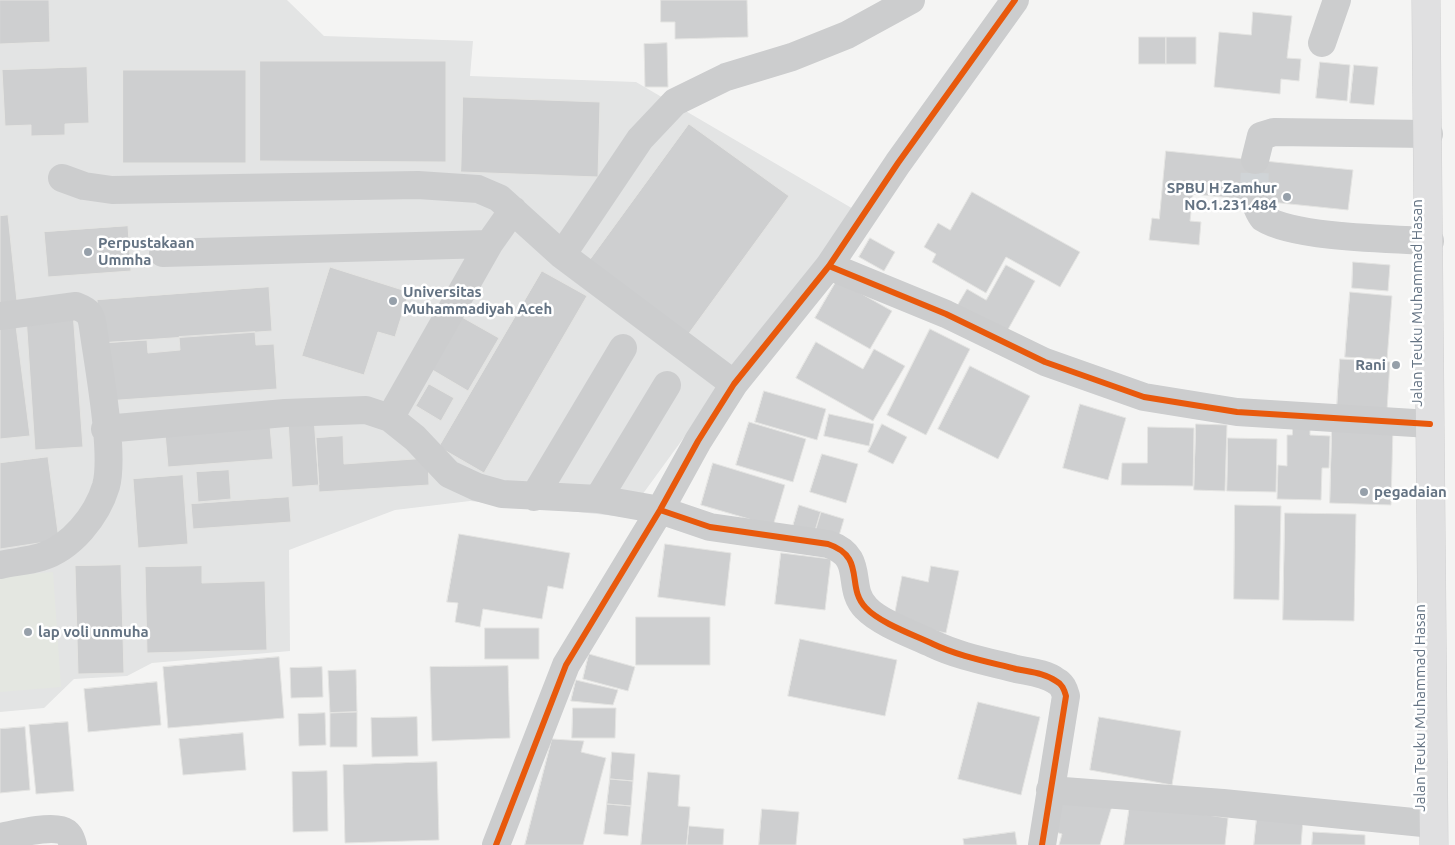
<!DOCTYPE html>
<html>
<head>
<meta charset="utf-8">
<style>
  body { margin:0 }
  canvas { display:block; background:#f4f4f3 }
</style>
</head>
<body>
<canvas width="1455" height="845"></canvas>
<script>
const context = document.querySelector('canvas').getContext('2d');
context.lineJoin = 'round';
function fill(path, color) {
  context.fillStyle = color;
  context.fill(path, 'evenodd');
}
function strokePath(path, color, width, dash) {
  context.strokeStyle = color;
  context.lineWidth = width;
  context.lineCap = dash ? 'butt' : 'round';
  context.setLineDash(dash || []);
  context.stroke(path);
}
function label(font, color, halo, rows, align = 'center') {
  context.font = font + ' Ubuntu,sans-serif';
  context.lineWidth = 5;
  context.setLineDash([]);
  context.textBaseline = 'middle';
  context.strokeStyle = halo;
  context.fillStyle = color;
  for (const [text, x, y, turn = 0] of rows) {
    context.save();
    context.translate(x, y);
    context.rotate((+turn || 0) * Math.PI / 180);
    context.textAlign = isNaN(turn) ? turn : align;
    if (halo) context.strokeText(text, 0, 0);
    context.fillText(text, 0, 0);
    context.restore();
  }
}
fill(new Path2D(`
  M 0,0 L 287,0 L 324,36 L 473,41 L 470,76 L 636,82 L 855,210 L 717,392 L 626,517 L 470,501 L 395,510 L 289,550 L 290,651 L 152,663 L 127,676 L 74,679 L 44,708 L 0,712 Z`), '#e3e4e4');
fill(new Path2D(`
  M 53,572 L 61,687 L 0,692 L 0,576 Z`), '#e4e7e1');
const building = new Path2D(`
  M 0,0 L 49,0 L 50,42 L 0,44 Z
  M 661,0 L 747,0 L 748,37 L 675,39 L 675,22 L 661,22 Z
  M 1253,12 L 1292,16 L 1287,58 L 1301,59 L 1299,81 L 1281,79 L 1280,94 L 1214,87 L 1219,32 L 1251,35 Z
  M 1139,37 L 1166,37 L 1166,64 L 1139,64 Z
  M 1166,37 L 1196,37 L 1196,64 L 1166,64 Z
  M 667,43 L 668,87 L 645,87 L 644,44 Z
  M 260,61 L 446,61 L 446,162 L 260,161 Z
  M 1320,62 L 1350,65 L 1347,101 L 1316,98 Z
  M 1354,65 L 1378,67 L 1374,105 L 1350,103 Z
  M 87,67 L 89,123 L 65,124 L 65,135 L 31,136 L 31,125 L 5,126 L 2,70 Z
  M 123,70 L 246,70 L 246,163 L 123,163 Z
  M 463,97 L 600,102 L 598,177 L 461,172 Z
  M 689,124 L 789,196 L 687,336 L 587,264 Z
  M 1166,151 L 1353,170 L 1348,210 L 1193,194 L 1190,221 L 1201,222 L 1199,245 L 1149,240 L 1152,218 L 1159,219 Z
  M 972,192 L 1080,252 L 1060,287 L 1006,257 L 986,293 L 932,262 L 936,254 L 924,247 L 938,223 L 950,230 Z
  M 8,215 L 18,311 L 0,313 L 0,216 Z
  M 128,226 L 131,271 L 48,277 L 44,232 Z
  M 870,238 L 895,252 L 884,271 L 859,257 Z
  M 1353,262 L 1390,265 L 1388,291 L 1352,288 Z
  M 1006,265 L 1035,281 L 1006,333 L 957,306 L 967,289 L 986,300 Z
  M 330,267 L 409,292 L 395,337 L 378,332 L 364,375 L 302,356 Z
  M 542,271 L 587,296 L 484,473 L 439,447 Z
  M 837,280 L 892,311 L 870,349 L 815,318 Z
  M 269,287 L 272,331 L 100,343 L 97,300 Z
  M 1350,292 L 1392,296 L 1387,360 L 1345,357 Z
  M 73,312 L 83,447 L 35,450 L 26,316 Z
  M 460,316 L 499,338 L 468,391 L 429,368 Z
  M 15,318 L 30,436 L 0,439 L 0,320 Z
  M 930,329 L 970,349 L 926,435 L 887,415 Z
  M 255,332 L 256,345 L 274,344 L 277,389 L 105,401 L 100,343 L 147,340 L 148,353 L 180,350 L 179,337 Z
  M 816,342 L 863,369 L 874,349 L 905,366 L 873,421 L 796,378 Z
  M 1340,359 L 1390,362 L 1387,410 L 1337,406 Z
  M 970,366 L 1030,396 L 998,459 L 938,429 Z
  M 429,384 L 454,398 L 441,421 L 416,406 Z
  M 764,391 L 826,409 L 817,440 L 755,422 Z
  M 1080,404 L 1126,418 L 1108,480 L 1063,468 Z
  M 829,414 L 874,424 L 869,446 L 824,436 Z
  M 314,418 L 319,485 L 292,487 L 288,419 Z
  M 749,422 L 806,439 L 793,482 L 736,465 Z
  M 882,424 L 907,437 L 893,464 L 868,452 Z
  M 1196,424 L 1227,425 L 1225,491 L 1194,490 Z
  M 1293,424 L 1310,424 L 1310,435 L 1330,436 L 1329,468 L 1322,468 L 1321,500 L 1277,499 L 1278,465 L 1287,466 L 1287,435 L 1292,435 Z
  M 1332,425 L 1393,427 L 1391,505 L 1330,503 Z
  M 270,426 L 273,459 L 168,467 L 165,433 Z
  M 1148,427 L 1194,428 L 1193,486 L 1121,485 L 1122,463 L 1147,463 Z
  M 343,436 L 344,464 L 428,458 L 429,485 L 319,492 L 316,438 Z
  M 1228,438 L 1277,439 L 1276,492 L 1227,491 Z
  M 822,454 L 858,464 L 846,503 L 810,492 Z
  M 48,457 L 59,540 L 0,549 L 0,463 Z
  M 713,463 L 785,485 L 773,526 L 701,505 Z
  M 229,470 L 231,499 L 198,502 L 196,472 Z
  M 183,475 L 188,544 L 138,548 L 133,479 Z
  M 289,497 L 291,522 L 193,529 L 191,504 Z
  M 799,505 L 821,512 L 815,532 L 793,526 Z
  M 1235,505 L 1281,506 L 1279,600 L 1234,599 Z
  M 821,512 L 844,519 L 838,539 L 815,532 Z
  M 1285,513 L 1356,514 L 1354,621 L 1283,620 Z
  M 459,534 L 570,553 L 563,589 L 548,586 L 542,619 L 483,609 L 480,627 L 455,622 L 458,603 L 447,602 Z
  M 665,544 L 731,553 L 725,606 L 658,597 Z
  M 781,553 L 831,559 L 825,610 L 775,604 Z
  M 121,565 L 124,673 L 78,674 L 75,566 Z
  M 202,566 L 202,583 L 265,581 L 267,650 L 147,653 L 145,567 Z
  M 931,566 L 959,571 L 946,633 L 893,622 L 902,576 L 928,582 Z
  M 636,617 L 710,617 L 710,665 L 636,665 Z
  M 485,628 L 539,628 L 539,659 L 485,659 Z
  M 800,639 L 897,660 L 885,716 L 788,696 Z
  M 589,654 L 635,667 L 628,691 L 583,679 Z
  M 279,657 L 284,718 L 168,728 L 163,667 Z
  M 508,666 L 510,738 L 432,741 L 430,667 Z
  M 322,667 L 323,697 L 291,698 L 290,668 Z
  M 356,670 L 357,712 L 330,713 L 328,671 Z
  M 576,680 L 618,690 L 613,705 L 571,701 Z
  M 157,682 L 161,725 L 88,732 L 84,689 Z
  M 978,702 L 1040,717 L 1021,795 L 958,779 Z
  M 573,708 L 616,708 L 615,738 L 572,738 Z
  M 357,712 L 357,747 L 330,747 L 330,713 Z
  M 325,713 L 326,745 L 299,746 L 298,714 Z
  M 417,717 L 418,756 L 372,757 L 371,718 Z
  M 1099,717 L 1181,731 L 1172,785 L 1090,770 Z
  M 68,722 L 74,791 L 36,794 L 29,725 Z
  M 25,727 L 30,790 L 0,793 L 0,729 Z
  M 243,733 L 246,770 L 183,775 L 179,739 Z
  M 552,739 L 584,741 L 581,752 L 606,758 L 583,845 L 525,845 Z
  M 612,752 L 635,754 L 633,781 L 610,779 Z
  M 437,762 L 439,840 L 345,843 L 343,765 Z
  M 327,771 L 328,831 L 293,832 L 292,772 Z
  M 648,772 L 680,775 L 678,806 L 690,807 L 687,845 L 641,845 Z
  M 610,779 L 633,781 L 631,806 L 607,804 Z
  M 1062,791 L 1112,806 L 1100,845 L 1059,845 L 1062,834 L 1049,830 Z
  M 607,804 L 631,806 L 628,836 L 604,834 Z
  M 1130,804 L 1228,818 L 1225,845 L 1124,845 Z
  M 762,809 L 799,812 L 796,845 L 759,845 Z
  M 1257,816 L 1303,820 L 1301,845 L 1254,845 Z
  M 689,826 L 724,829 L 723,845 L 687,845 Z
  M 1015,832 L 1017,845 L 964,845 L 963,839 Z
  M 1313,832 L 1365,835 L 1365,845 L 1312,845 Z`);
fill(building, '#cecfd0');
strokePath(building, '#e4e4e2', 1);
strokePath(new Path2D(`
  M 1254,201 L 1255,160`), '#d0d4d7', 28, [28, 14]);
const highway = new Path2D(`
  M 1426,0 L 1434,845`);
strokePath(highway, '#d0d0d1', 29);
strokePath(new Path2D(`
  M 1322,43 L 1337,0
  M 1255,160 L 1261,136 L 1274,132 L 1429,134
  M 62,178 L 84,186 L 112,190 L 418,185 L 478,189 L 499,198 L 562,255 L 734,384
  M 1254,201 C 1257,206 1259,214 1263,218 C 1294,238 1391,239 1430,241
  M 163,253 L 489,244
  M 562,255 L 640,139 L 675,102 L 726,77 L 792,57 L 847,35 L 911,0
  M 829,266 L 946,314 L 1045,362 L 1144,397 L 1237,412 L 1430,424
  M 0,316 L 76,306 C 89,311 91,314 93,327 C 98,365 115,453 106,486 C 97,516 71,548 41,557 C 28,561 13,562 0,565
  M 390,418 L 489,244 L 513,210
  M 105,429 L 285,413 L 366,410 L 390,418 L 415,438 L 449,474 L 477,487 L 502,494 L 598,499 L 660,510 L 710,527 L 828,544 C 867,557 845,587 866,608 C 880,623 914,635 933,644 C 958,656 989,662 1016,669 C 1030,672 1045,673 1056,681 C 1062,684 1064,689 1066,696 L 1042,845
  M 534,497 L 623,348
  M 598,499 L 667,385
  M 1050,790 L 1223,803 L 1433,824
  M 0,837 C 16,834 46,826 61,830 C 69,832 71,838 73,845
  M 496,845 L 566,665 L 660,510 L 698,441 L 734,384 L 829,266 L 898,163 L 1015,0`), '#cccdce', 28);
strokePath(highway, '#e0e0e1', 28);
strokePath(new Path2D(`
  M 829,266 L 946,314 L 1045,362 L 1144,397 L 1237,412 L 1430,424
  M 660,510 L 710,527 L 828,544 C 867,557 845,587 866,608 C 880,623 914,635 933,644 C 958,656 989,662 1016,669 C 1030,672 1045,673 1056,681 C 1062,684 1064,689 1066,696 L 1042,845
  M 496,845 L 566,665 L 660,510 L 698,441 L 734,384 L 829,266 L 898,163 L 1015,0`), '#e8590c', 6);
for (const [x, y, r, color] of [
  [1287,197,5,"#96a0aa"],
  [88,252,5,"#96a0aa"],
  [393,301,5,"#96a0aa"],
  [1396,365,5,"#96a0aa"],
  [1364,492,5,"#96a0aa"],
  [28,632,5,"#96a0aa"]
]) {
  const dot = new Path2D();
  dot.arc(x, y, r, 0, 2 * Math.PI);
  context.fillStyle = color;
  context.fill(dot);
  strokePath(dot, '#fff', 2);
}
label('bold 15px', '#647383', '#fff', [
  ["SPBU H Zamhur",1277,188,"right"],
  ["NO.1.231.484",1277,205,"right"],
  ["Perpustakaan",98,243],
  ["Ummha",98,260],
  ["Universitas",403,292],
  ["Muhammadiyah Aceh",403,309],
  ["Rani",1386,365,"right"],
  ["pegadaian",1374,492],
  ["lap voli unmuha",38,632]
], 'left');
label('15px', '#647383', '#fff', [
  ["Jalan Teuku Muhammad Hasan",1417,303,-90],
  ["Jalan Teuku Muhammad Hasan",1420,708,-90]
]);
</script>
</body>
</html>
